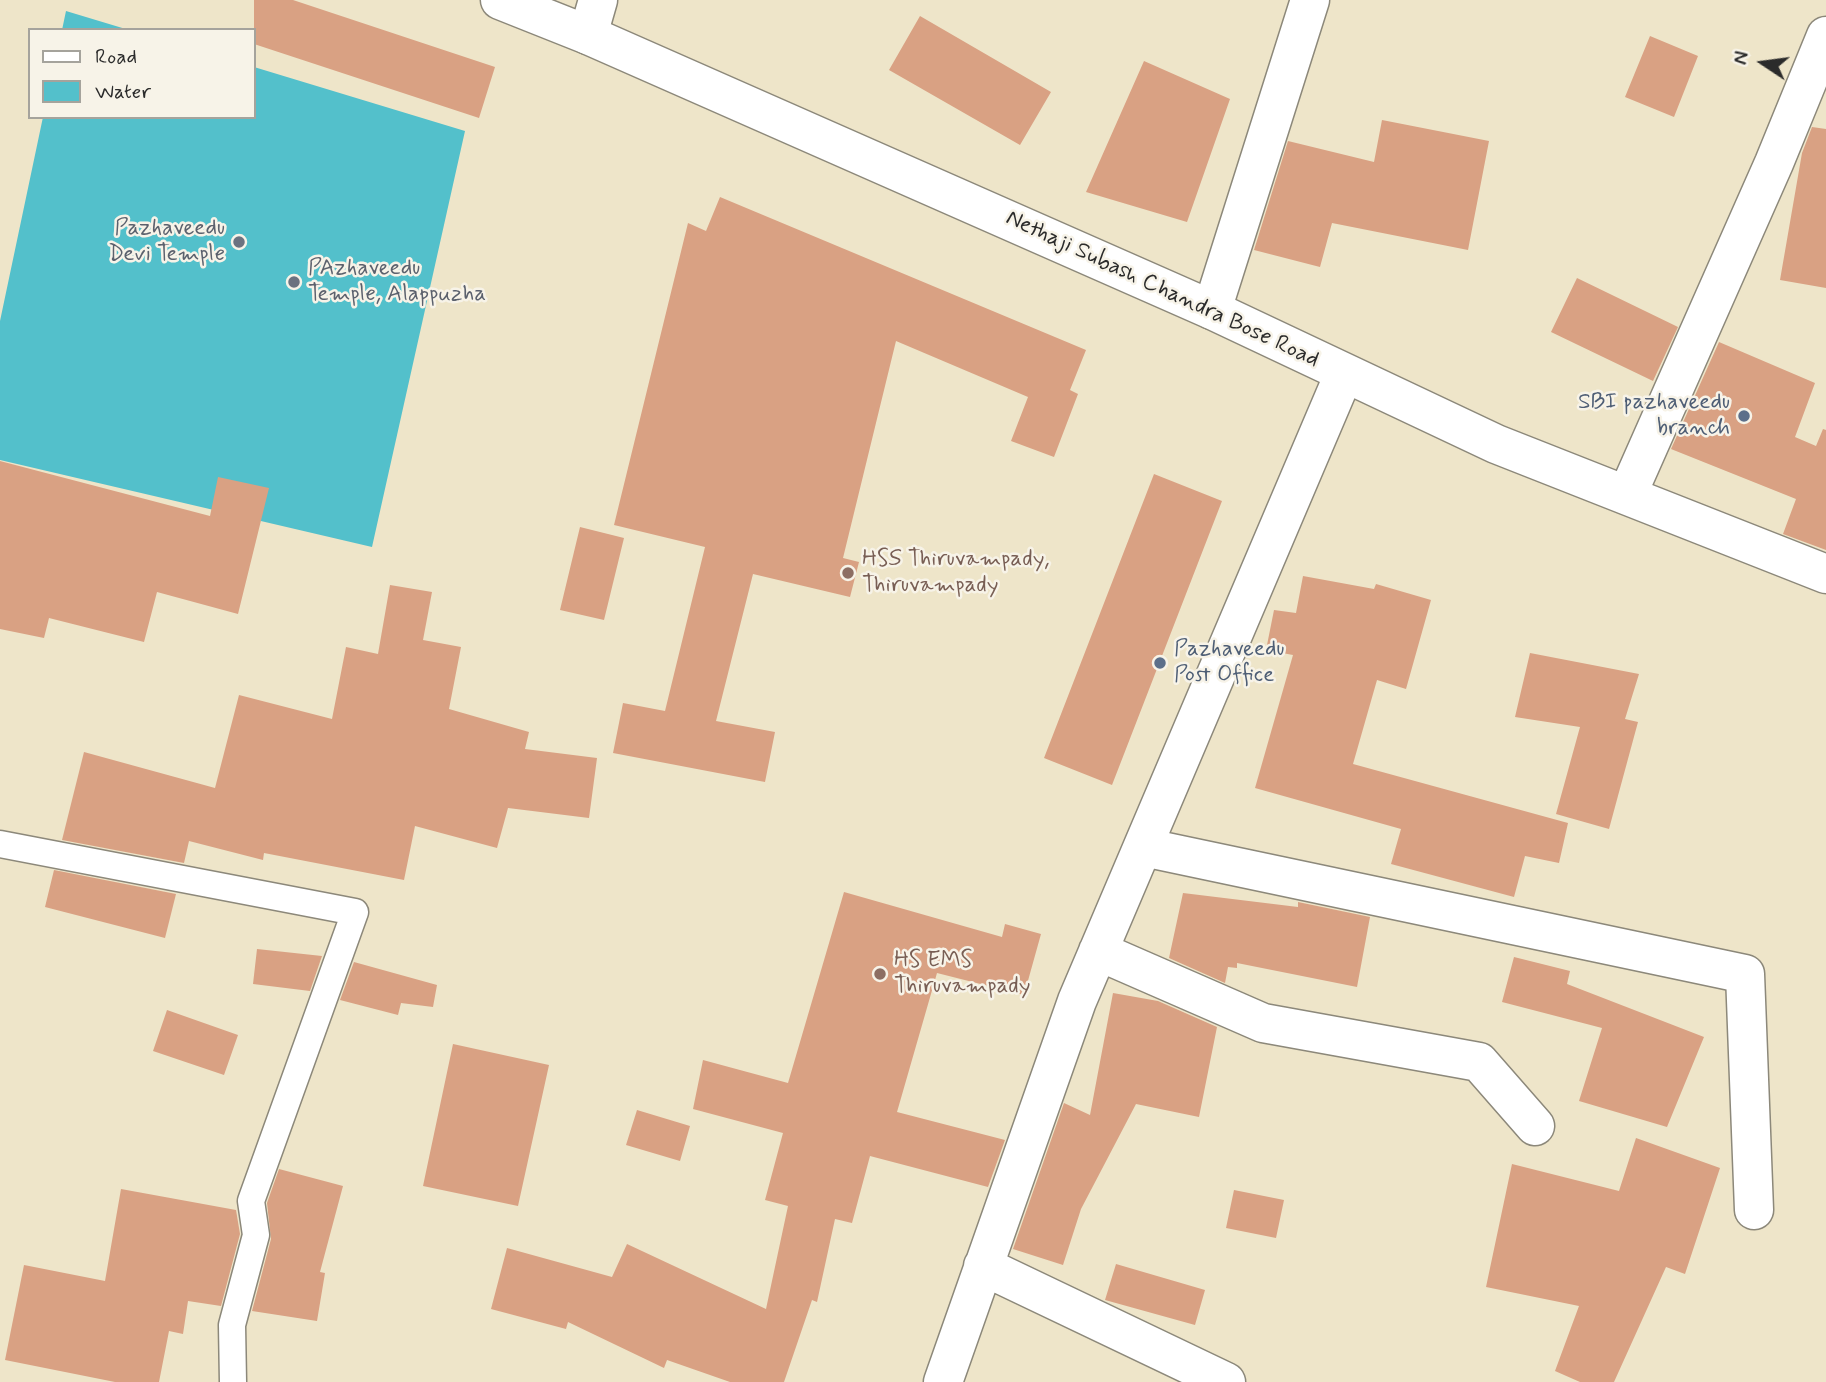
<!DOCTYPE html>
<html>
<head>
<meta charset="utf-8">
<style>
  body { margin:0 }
  #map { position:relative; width:1826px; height:1382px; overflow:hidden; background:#eee5c9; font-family:Mynerve,sans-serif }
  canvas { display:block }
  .legend { position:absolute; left:28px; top:28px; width:228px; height:91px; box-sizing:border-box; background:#f7f3e8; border:2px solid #a5a39c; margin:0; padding:9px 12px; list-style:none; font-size:21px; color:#2b2b2b }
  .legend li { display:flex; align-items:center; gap:14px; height:35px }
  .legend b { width:35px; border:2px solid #a5a39c }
  .north { position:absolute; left:1728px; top:28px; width:70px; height:70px; -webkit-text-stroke:5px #f7f3e8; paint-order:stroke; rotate:283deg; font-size:19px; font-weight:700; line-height:28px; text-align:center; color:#2b2b2b }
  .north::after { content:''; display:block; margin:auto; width:24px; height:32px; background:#2b2b2b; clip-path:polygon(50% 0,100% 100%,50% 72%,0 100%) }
</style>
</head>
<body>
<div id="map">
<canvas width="1826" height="1382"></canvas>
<ul class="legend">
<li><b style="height:9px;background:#fff"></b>Road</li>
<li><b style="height:19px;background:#53c0cb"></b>Water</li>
</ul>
<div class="north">N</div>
</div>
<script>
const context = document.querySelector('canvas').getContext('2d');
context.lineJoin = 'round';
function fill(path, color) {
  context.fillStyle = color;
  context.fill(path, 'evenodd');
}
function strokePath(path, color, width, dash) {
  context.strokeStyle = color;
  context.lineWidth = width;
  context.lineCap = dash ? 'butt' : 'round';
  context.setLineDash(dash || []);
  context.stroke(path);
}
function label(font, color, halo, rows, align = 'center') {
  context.font = font + ' Mynerve,sans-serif';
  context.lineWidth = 5;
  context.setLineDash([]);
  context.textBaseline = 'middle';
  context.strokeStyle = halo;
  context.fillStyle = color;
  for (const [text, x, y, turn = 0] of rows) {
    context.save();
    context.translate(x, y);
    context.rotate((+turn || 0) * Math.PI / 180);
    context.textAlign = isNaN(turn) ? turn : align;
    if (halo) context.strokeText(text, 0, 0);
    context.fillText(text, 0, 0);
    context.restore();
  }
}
fill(new Path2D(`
  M 66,11 L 129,30 L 62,30 Z
  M 254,67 L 465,131 L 372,547 L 0,460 L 0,321 L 43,117 L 254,117 Z`), '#53c0cb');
fill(new Path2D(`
  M 254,0 L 293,0 L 495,67 L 479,118 L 254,44 Z
  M 920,16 L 1051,92 L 1020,145 L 889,70 Z
  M 1650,36 L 1698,56 L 1674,117 L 1625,97 Z
  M 1144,61 L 1230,99 L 1187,222 L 1086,192 Z
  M 1382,120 L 1489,141 L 1468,250 L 1332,223 L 1320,267 L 1254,250 L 1288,141 L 1374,162 Z
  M 1812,127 L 1826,129 L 1826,288 L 1780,280 L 1802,153 Z
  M 720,197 L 1086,350 L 1070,390 L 1078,394 L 1054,457 L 1011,441 L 1028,397 L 896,341 L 843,558 L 859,562 L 850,597 L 753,574 L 716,721 L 775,732 L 765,782 L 613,753 L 623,703 L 665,711 L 705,547 L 614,525 L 688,223 L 706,231 Z
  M 1577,278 L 1678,327 L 1653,381 L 1551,332 Z
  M 1719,342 L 1815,383 L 1795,437 L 1816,446 L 1823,429 L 1826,430 L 1826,550 L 1783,534 L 1796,499 L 1671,449 Z
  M 0,461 L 210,516 L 218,477 L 269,488 L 238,614 L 157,592 L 144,642 L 49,618 L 44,638 L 0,629 Z
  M 1154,474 L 1222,501 L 1112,785 L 1044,758 Z
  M 580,527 L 624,538 L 604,620 L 560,610 Z
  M 1303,576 L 1374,589 L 1376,584 L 1431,600 L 1406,689 L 1377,680 L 1353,764 L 1568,823 L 1559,863 L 1525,856 L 1514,897 L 1391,864 L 1401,829 L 1255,788 L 1293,655 L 1266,650 L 1274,610 L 1296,613 Z
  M 390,585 L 432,592 L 423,640 L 461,647 L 449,709 L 529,732 L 525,749 L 597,758 L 589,818 L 508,808 L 497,848 L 415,826 L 404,880 L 264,853 L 263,860 L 189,841 L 184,863 L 62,840 L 84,752 L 215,788 L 239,695 L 332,719 L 346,647 L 378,654 Z
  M 1530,653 L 1639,674 L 1625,719 L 1638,722 L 1609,829 L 1556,814 L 1580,727 L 1515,717 Z
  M 54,870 L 176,894 L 165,938 L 45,907 Z
  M 844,892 L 1002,937 L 1005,924 L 1041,934 L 1024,995 L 937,973 L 897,1112 L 1005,1140 L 988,1187 L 870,1156 L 852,1223 L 835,1219 L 817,1302 L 812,1300 L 784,1382 L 730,1382 L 667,1360 L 664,1368 L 568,1322 L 566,1329 L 491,1309 L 507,1248 L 612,1277 L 627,1244 L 766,1309 L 788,1206 L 765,1200 L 783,1133 L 693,1109 L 703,1060 L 788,1083 Z
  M 1183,893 L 1298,907 L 1298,902 L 1370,917 L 1357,987 L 1237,963 L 1237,968 L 1228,967 L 1225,983 L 1169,958 Z
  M 257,949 L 322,956 L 310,991 L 253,984 Z
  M 1514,957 L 1570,971 L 1567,984 L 1704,1037 L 1667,1127 L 1579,1101 L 1602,1028 L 1502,1002 Z
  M 354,962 L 437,985 L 433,1007 L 401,1003 L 398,1015 L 340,1000 Z
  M 1113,993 L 1158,1001 L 1217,1027 L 1199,1117 L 1136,1104 L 1081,1209 L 1063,1265 L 1013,1249 L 1064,1103 L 1090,1115 Z
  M 167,1010 L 238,1035 L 224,1075 L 153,1051 Z
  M 453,1044 L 549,1065 L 518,1206 L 423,1186 Z
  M 637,1110 L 690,1126 L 680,1161 L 626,1145 Z
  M 1636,1138 L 1720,1168 L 1685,1274 L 1666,1267 L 1614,1382 L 1580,1382 L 1555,1371 L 1579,1306 L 1486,1287 L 1512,1164 L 1619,1191 Z
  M 279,1169 L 343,1186 L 320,1272 L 325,1273 L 317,1321 L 252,1311 L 271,1239 L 267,1203 Z
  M 121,1189 L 236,1210 L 240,1234 L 221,1306 L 188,1301 L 183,1334 L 169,1331 L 159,1382 L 115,1382 L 5,1360 L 24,1265 L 105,1281 Z
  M 1234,1190 L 1284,1200 L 1276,1238 L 1226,1228 Z
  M 1116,1264 L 1205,1290 L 1195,1325 L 1105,1300 Z`), '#d9a183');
const lane = new Path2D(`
  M 0,844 L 355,912 L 251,1201 L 256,1235 L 232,1325 L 233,1382`);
const street = new Path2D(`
  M 588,35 L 598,0
  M 1212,310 L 1310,0
  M 1627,495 L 1774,163 L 1826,36
  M 1143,847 L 1745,974 L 1754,1210
  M 1098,951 L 1263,1023 L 1479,1062 L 1535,1126
  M 983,1266 L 1226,1382
  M 943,1382 L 1077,1001 L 1344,374`);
const secondary = new Path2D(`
  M 500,0 L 588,35 L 1212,310 L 1496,444 L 1826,574`);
strokePath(lane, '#8c887a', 29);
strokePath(street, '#8c887a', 41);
strokePath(secondary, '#8c887a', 41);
strokePath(lane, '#fff', 26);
strokePath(street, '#fff', 38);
strokePath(secondary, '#fff', 38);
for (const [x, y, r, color] of [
  [239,242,7,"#6b7280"],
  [294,282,7,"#6b7280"],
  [1744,416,7,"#5c6f8a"],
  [848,573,7,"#8d6e63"],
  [1160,663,7,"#5c6f8a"],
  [880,974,7,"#8d6e63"]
]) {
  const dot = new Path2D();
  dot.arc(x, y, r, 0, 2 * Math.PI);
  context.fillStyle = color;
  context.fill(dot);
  strokePath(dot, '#f7f3e8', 2.5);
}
label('23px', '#5b616d', '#f7f3e8', [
  ["Pazhaveedu",225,229],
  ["Devi Temple",225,255],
  ["PAzhaveedu",308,269,"left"],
  ["Temple, Alappuzha",308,295,"left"]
], 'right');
label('23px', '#2b2b2b', '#f7f3e8', [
  ["Nethaji Subash Chandra Bose Road",1162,290,25]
]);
label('23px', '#4e5e75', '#f7f3e8', [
  ["SBI pazhaveedu",1730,403],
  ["branch",1730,429],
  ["Pazhaveedu",1174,650,"left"],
  ["Post Office",1174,676,"left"]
], 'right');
label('23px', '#785e54', '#f7f3e8', [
  ["HSS Thiruvampady,",862,560],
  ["Thiruvampady",862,586],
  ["HS EMS",894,961],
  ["Thiruvampady",894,987]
], 'left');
</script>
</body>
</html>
